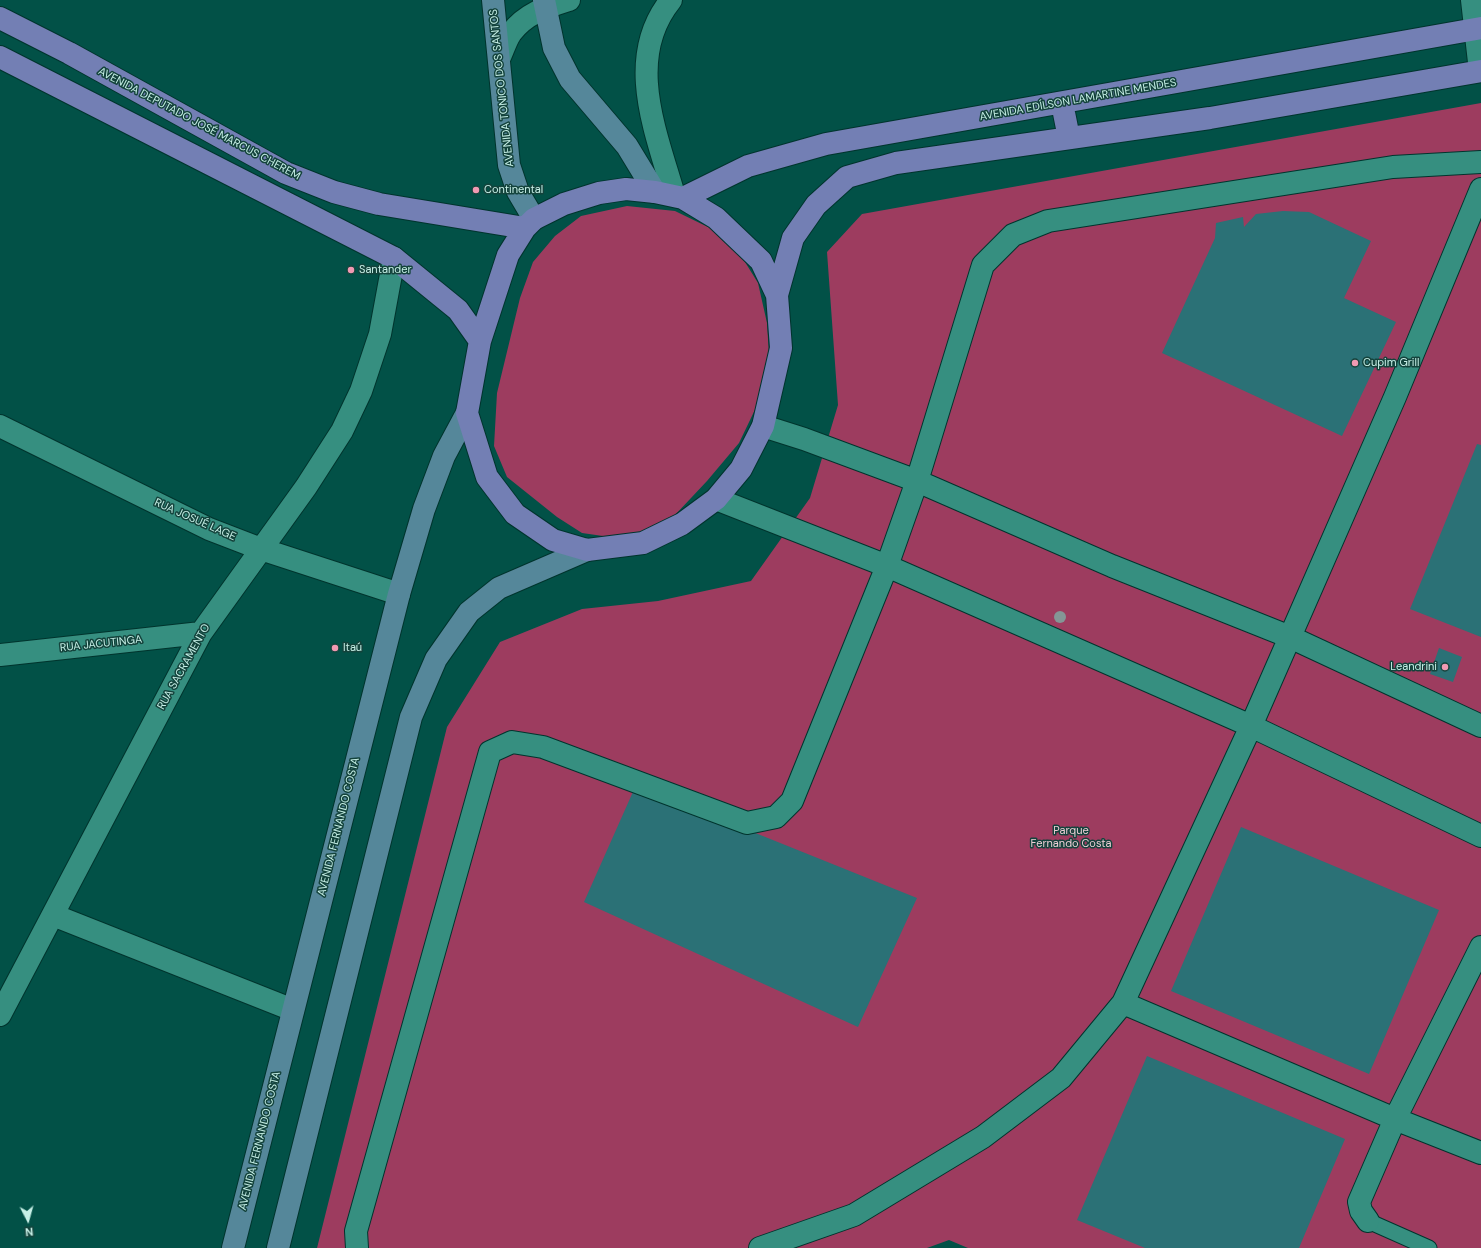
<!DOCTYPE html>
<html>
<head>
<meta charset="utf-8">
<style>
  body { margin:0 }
  #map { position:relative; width:1481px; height:1248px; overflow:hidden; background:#025147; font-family:"DM Sans",sans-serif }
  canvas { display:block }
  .north { position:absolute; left:8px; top:1200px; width:40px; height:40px; -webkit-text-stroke:3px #14433c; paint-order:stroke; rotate:174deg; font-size:11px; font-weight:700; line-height:16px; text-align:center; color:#c7f0e7 }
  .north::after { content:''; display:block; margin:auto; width:14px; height:18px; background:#c7f0e7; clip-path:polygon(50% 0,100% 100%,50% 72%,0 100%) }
</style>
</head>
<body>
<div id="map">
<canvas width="1481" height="1248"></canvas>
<div class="north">N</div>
</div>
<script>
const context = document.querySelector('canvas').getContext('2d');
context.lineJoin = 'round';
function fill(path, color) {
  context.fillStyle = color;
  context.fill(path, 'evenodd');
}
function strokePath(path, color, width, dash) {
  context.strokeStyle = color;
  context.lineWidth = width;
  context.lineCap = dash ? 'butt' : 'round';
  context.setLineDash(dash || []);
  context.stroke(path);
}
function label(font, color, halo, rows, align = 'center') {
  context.font = font + ' "DM Sans",sans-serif';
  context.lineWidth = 3;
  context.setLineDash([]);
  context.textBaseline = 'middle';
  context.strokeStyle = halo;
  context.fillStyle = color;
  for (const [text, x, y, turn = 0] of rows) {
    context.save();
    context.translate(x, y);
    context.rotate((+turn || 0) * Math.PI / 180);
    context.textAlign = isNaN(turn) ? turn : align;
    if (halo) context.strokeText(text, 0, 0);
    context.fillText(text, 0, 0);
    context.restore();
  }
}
fill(new Path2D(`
  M 1481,103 L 1481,1248 L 968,1248 L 949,1240 L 927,1248 L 317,1248 L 447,727 L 500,642 L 582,609 L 658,601 L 751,581 L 810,498 L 838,405 L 827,252 L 862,214 Z
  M 627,206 L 675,211 L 710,228 L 737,249 L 758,283 L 767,323 L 770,371 L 762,395 L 739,443 L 707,481 L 675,515 L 651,530 L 617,538 L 582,533 L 557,517 L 507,477 L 494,446 L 497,393 L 520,298 L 533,262 L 555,236 L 581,216 Z`), '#9d3c5f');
fill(new Path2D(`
  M 1283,211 L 1309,212 L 1371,241 L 1344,298 L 1396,322 L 1342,436 L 1162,353 L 1215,238 L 1216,223 L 1243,217 L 1244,227 L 1256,214 Z
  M 1477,444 L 1481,445 L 1481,637 L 1410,609 Z
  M 1439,648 L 1462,657 L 1453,682 L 1430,674 Z
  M 636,785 L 917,898 L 858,1027 L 584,902 Z
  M 1241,827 L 1439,910 L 1369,1074 L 1171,991 Z
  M 1147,1056 L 1345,1139 L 1299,1248 L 1145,1248 L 1077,1220 Z`), '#2b7176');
const service = new Path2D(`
  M 1368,1221 L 1429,1248`);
const minor = new Path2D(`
  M 1472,0 L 1480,71
  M 0,426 L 209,529 L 261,549 L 399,594
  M 763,426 L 804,439 L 917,481 L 1112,566 L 1290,637 L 1481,726
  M 716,499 L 887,566 L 1251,726 L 1481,836
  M 0,655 L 201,633
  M 53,915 L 293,1010
  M 1123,1003 L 1395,1119 L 1481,1153
  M 0,1015 L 201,633 L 306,487 L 342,431 L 361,391 L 380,334 L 394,258
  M 1368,1221 L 1361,1211 L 1359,1202 L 1395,1119 L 1481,947
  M 357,1248 L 356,1231 L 490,752 L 512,742 L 543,747 L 747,823 L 776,817 L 792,801 L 887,566 L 917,481 L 983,265 L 1013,235 L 1048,221 L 1393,167 L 1481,162
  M 760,1248 L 854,1215 L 983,1137 L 1061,1078 L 1123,1003 L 1251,726 L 1395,397 L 1481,189`);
const tertiary = new Path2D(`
  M 671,0 C 624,58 656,132 674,195
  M 499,59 C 503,51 506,40 511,33 C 526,13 547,7 569,0`);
const secondary = new Path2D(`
  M 493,0 L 509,165 L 518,192 L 534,219
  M 544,0 L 554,48 L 570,79 L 627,146 L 655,192
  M 233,1248 L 399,594 L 424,509 L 444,456 L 467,413
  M 278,1248 L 411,717 L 436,659 L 469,612 L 499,588 L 587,550`);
const primary = new Path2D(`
  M 0,18 L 69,53 L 286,173 L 334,192 L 379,204 L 525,228
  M 0,57 L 394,258 L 458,310 L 480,341
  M 1062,103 L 1069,138
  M 626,189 L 655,192 L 683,198 L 716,218 L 761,261 L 777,295 L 781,348 L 763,426 L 741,469 L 716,499 L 682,524 L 643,543 L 587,550 L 553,540 L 515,514 L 487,477 L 467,413 L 480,341 L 508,255 L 525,228 L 534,219 L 564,204 L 599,193 Z
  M 683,198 L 748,166 L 826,144 L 1481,28
  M 777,295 L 793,238 L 816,205 L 847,177 L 896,163 L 1210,118 L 1481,71`);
strokePath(service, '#00342d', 17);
strokePath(minor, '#00342d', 24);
strokePath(tertiary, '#00342d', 24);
strokePath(secondary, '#00342d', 24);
strokePath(primary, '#00342d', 24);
strokePath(service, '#368f80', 15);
strokePath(minor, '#368f80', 22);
strokePath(tertiary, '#368f80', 22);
strokePath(secondary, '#55879a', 22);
strokePath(primary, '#737fb4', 22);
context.fillStyle = '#849696';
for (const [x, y] of [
  [1060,617]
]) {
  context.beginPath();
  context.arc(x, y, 6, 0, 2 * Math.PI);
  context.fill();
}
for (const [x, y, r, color] of [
  [476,190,4,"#f19ab3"],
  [351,270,4,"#f19ab3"],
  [1355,363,4,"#f19ab3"],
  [335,648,4,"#f19ab3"],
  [1445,667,4,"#f19ab3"]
]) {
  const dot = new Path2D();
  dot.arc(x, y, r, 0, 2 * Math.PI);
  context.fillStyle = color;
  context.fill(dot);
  strokePath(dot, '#14433c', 1.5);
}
label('11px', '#c7f0e7', '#14433c', [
  ["AVENIDA TONICO DOS SANTOS",502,88,-96],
  ["AVENIDA EDÍLSON LAMARTINE MENDES",1078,100,-10],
  ["AVENIDA DEPUTADO JOSÉ MARCUS CHEREM",199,124,28],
  ["RUA JOSUÉ LAGE",195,520,24],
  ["RUA JACUTINGA",101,644,-6],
  ["RUA SACRAMENTO",184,667,-61],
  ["AVENIDA FERNANDO COSTA",339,827,-76],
  ["AVENIDA FERNANDO COSTA",260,1141,-76]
]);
label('11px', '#c7f0e7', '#14433c', [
  ["Continental",484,190],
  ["Santander",359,270],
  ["Cupim Grill",1363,363],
  ["Itaú",343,648],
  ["Leandrini",1437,667,"right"]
], 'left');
label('11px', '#efced6', '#14433c', [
  ["Parque",1071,831],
  ["Fernando Costa",1071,844]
]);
</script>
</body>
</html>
